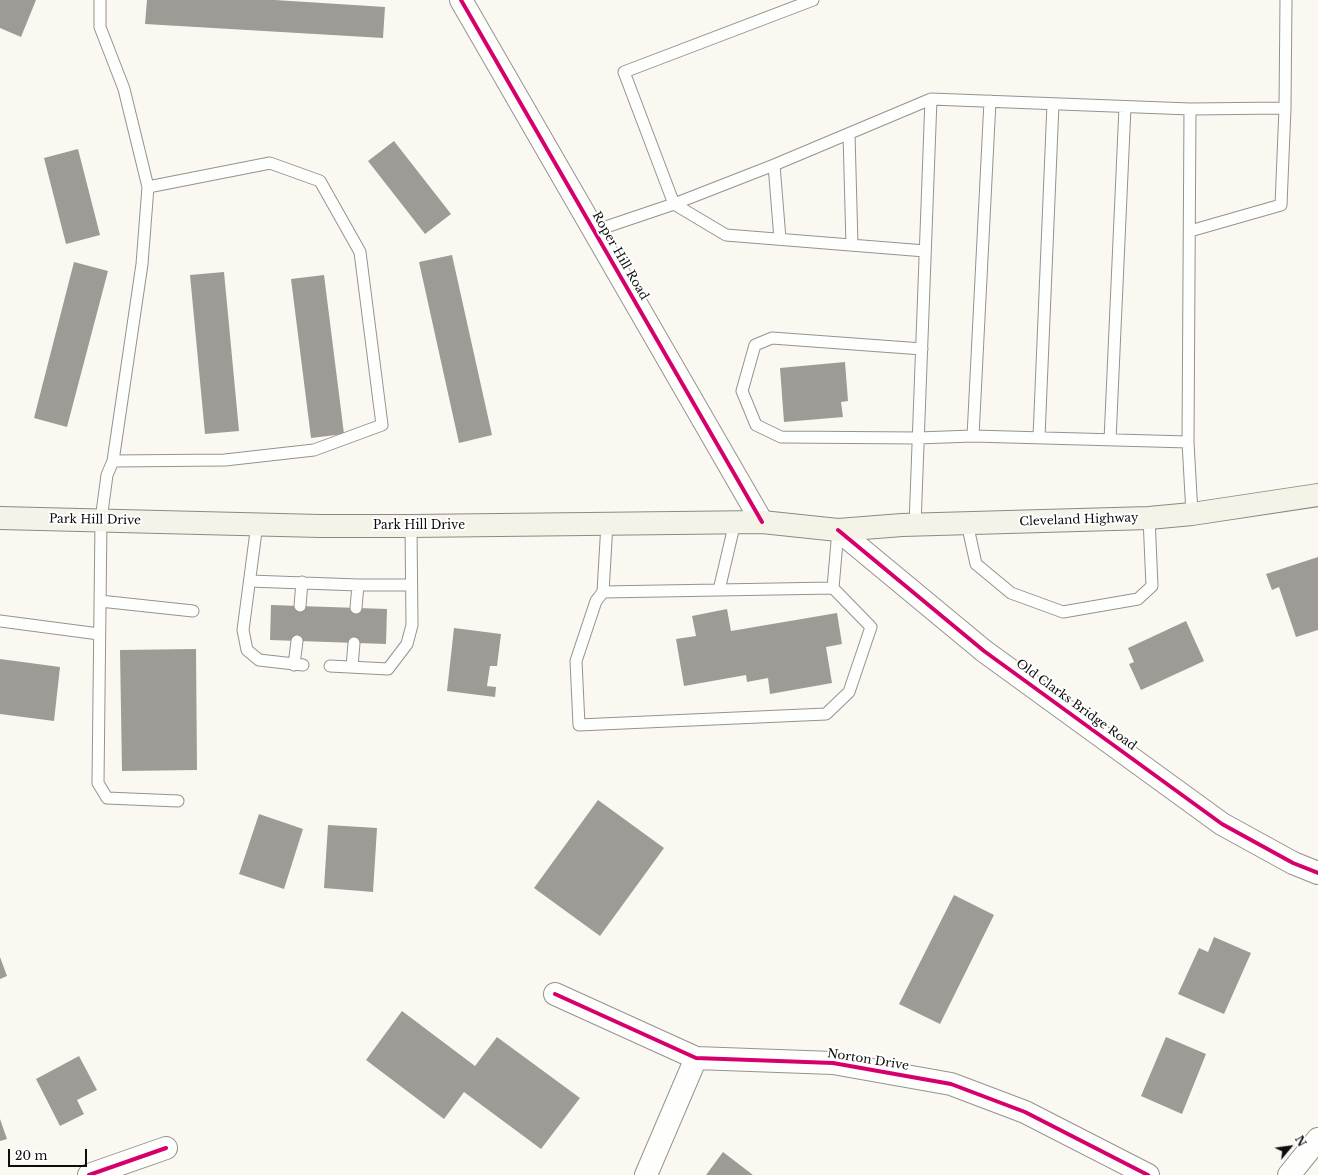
<!DOCTYPE html>
<html>
<head>
<meta charset="utf-8">
<style>
  body { margin:0 }
  #map { position:relative; width:1318px; height:1175px; overflow:hidden; background:#fbf8f1; font-family:"Libre Baskerville",serif }
  canvas { display:block }
  .north { position:absolute; left:1270px; top:1127px; width:40px; height:40px; -webkit-text-stroke:3px #fff; paint-order:stroke; rotate:61deg; font-size:11px; font-weight:700; line-height:16px; text-align:center; color:#0d0d0d }
  .north::after { content:''; display:block; margin:auto; width:14px; height:18px; background:#0d0d0d; clip-path:polygon(50% 0,100% 100%,50% 72%,0 100%) }
  .scale { position:absolute; left:8px; top:1149px; width:79px; height:18px; box-sizing:border-box; border:2px solid #0d0d0d; border-top:0; padding-left:5px; font-size:12px; line-height:14px; white-space:nowrap; color:#0d0d0d; -webkit-text-stroke:3px #fff; paint-order:stroke }
</style>
</head>
<body>
<div id="map">
<canvas width="1318" height="1175"></canvas>
<div class="north">N</div>
<div class="scale">20 m</div>
</div>
<script>
const context = document.querySelector('canvas').getContext('2d');
context.lineJoin = 'round';
function fill(path, color) {
  context.fillStyle = color;
  context.fill(path, 'evenodd');
}
function strokePath(path, color, width, dash) {
  context.strokeStyle = color;
  context.lineWidth = width;
  context.lineCap = dash ? 'butt' : 'round';
  context.setLineDash(dash || []);
  context.stroke(path);
}
function label(font, color, halo, rows, align = 'center') {
  context.font = font + ' "Libre Baskerville",serif';
  context.lineWidth = 4;
  context.setLineDash([]);
  context.textBaseline = 'middle';
  context.strokeStyle = halo;
  context.fillStyle = color;
  for (const [text, x, y, turn = 0] of rows) {
    context.save();
    context.translate(x, y);
    context.rotate((+turn || 0) * Math.PI / 180);
    context.textAlign = isNaN(turn) ? turn : align;
    if (halo) context.strokeText(text, 0, 0);
    context.fillText(text, 0, 0);
    context.restore();
  }
}
fill(new Path2D(`
  M 0,0 L 36,0 L 21,37 L 0,28 Z
  M 147,0 L 275,0 L 385,7 L 383,38 L 145,24 Z
  M 394,141 L 451,214 L 425,234 L 368,161 Z
  M 78,149 L 100,235 L 66,244 L 44,158 Z
  M 452,255 L 492,435 L 459,443 L 419,262 Z
  M 74,262 L 108,271 L 67,427 L 34,418 Z
  M 224,272 L 239,431 L 205,434 L 190,275 Z
  M 324,275 L 344,434 L 311,438 L 291,279 Z
  M 845,362 L 848,401 L 841,402 L 843,417 L 784,422 L 780,368 Z
  M 1318,557 L 1318,630 L 1296,637 L 1279,587 L 1272,590 L 1266,574 Z
  M 271,605 L 387,609 L 386,644 L 270,640 Z
  M 727,609 L 731,631 L 837,613 L 842,644 L 826,647 L 832,683 L 770,694 L 768,678 L 747,682 L 746,675 L 684,686 L 676,639 L 696,636 L 692,616 Z
  M 1186,621 L 1204,661 L 1141,690 L 1129,664 L 1134,662 L 1128,648 Z
  M 454,628 L 501,634 L 497,666 L 490,666 L 487,686 L 496,687 L 495,697 L 447,691 Z
  M 196,649 L 197,770 L 122,771 L 120,650 Z
  M 0,659 L 60,667 L 54,721 L 0,714 Z
  M 598,800 L 664,848 L 600,936 L 534,888 Z
  M 259,814 L 303,829 L 284,889 L 239,874 Z
  M 328,825 L 377,828 L 373,892 L 324,888 Z
  M 954,895 L 994,915 L 940,1024 L 899,1004 Z
  M 1214,937 L 1251,953 L 1224,1014 L 1178,994 L 1199,948 L 1208,952 Z
  M 0,957 L 7,976 L 0,979 Z
  M 402,1011 L 475,1066 L 497,1037 L 580,1098 L 541,1149 L 464,1092 L 444,1119 L 366,1060 Z
  M 1166,1037 L 1206,1054 L 1182,1114 L 1141,1096 Z
  M 79,1056 L 97,1090 L 77,1100 L 84,1114 L 60,1126 L 36,1079 Z
  M 0,1119 L 7,1139 L 0,1141 Z
  M 723,1152 L 753,1175 L 706,1175 Z`), '#9e9b97');
const lane = new Path2D(`
  M 100,0 L 100,27 L 124,89 L 148,187
  M 813,0 L 624,72 L 674,204 L 726,235 L 925,251
  M 1190,109 L 1285,108
  M 849,134 L 852,245
  M 774,165 L 780,239
  M 594,231 L 674,204 L 774,165 L 931,99
  M 1190,231 L 1281,205 L 1285,108 L 1286,0
  M 922,349 L 772,338 L 755,345 L 742,391 L 756,425 L 781,437 L 918,438 L 973,436 L 1188,442
  M 973,436 L 990,101
  M 1039,437 L 1053,104
  M 1110,440 L 1125,107
  M 113,461 L 142,264 L 148,187 L 270,163 L 320,181 L 360,252 L 382,425 L 314,450 L 225,460 L 113,461 L 107,475 L 101,520 L 98,783 L 107,798 L 178,801
  M 967,523 L 976,564 L 1011,593 L 1063,612 L 1138,599 L 1152,586 L 1149,518
  M 257,524 L 243,630 L 247,650 L 259,660 L 303,665
  M 915,525 L 931,99 L 1190,109 L 1188,442 L 1192,514
  M 250,581 L 358,585 L 411,585
  M 833,588 L 838,530
  M 719,590 L 735,522
  M 603,592 L 833,588 L 871,627 L 849,692 L 826,714 L 579,725 L 576,661 L 596,601 L 603,592 L 607,523
  M 100,601 L 193,611
  M 300,606 L 302,582
  M 356,608 L 358,585
  M 0,621 L 99,634
  M 294,665 L 297,641
  M 330,666 L 388,669 L 407,644 L 412,625 L 411,526
  M 352,667 L 354,643`);
const street = new Path2D(`
  M 461,0 L 762,522
  M 838,530 L 984,651 L 1222,824 L 1293,863 L 1318,873
  M 555,994 L 696,1058 L 833,1063 L 951,1084 L 1025,1112 L 1148,1175
  M 89,1175 L 166,1148
  M 646,1175 L 696,1058
  M 1289,1175 L 1318,1139`);
const secondary = new Path2D(`
  M 0,518 L 320,526 L 411,526 L 762,522 L 838,530 L 902,525 L 1149,518 L 1192,514 L 1318,495`);
strokePath(lane, '#949390', 13);
strokePath(street, '#949390', 24);
strokePath(secondary, '#8b8986', 24);
strokePath(lane, '#fefefd', 11);
strokePath(street, '#fefefd', 22);
strokePath(secondary, '#f5f3e8', 22);
strokePath(new Path2D(`
  M 461,0 L 762,522
  M 838,530 L 984,651 L 1222,824 L 1293,863 L 1318,873
  M 555,994 L 696,1058 L 833,1063 L 951,1084 L 1025,1112 L 1148,1175
  M 89,1175 L 166,1148`), '#d6006c', 4);
label('12px', '#0d0d0d', '#fff', [
  ["Roper Hill Road",620,256,60],
  ["Park Hill Drive",95,520,1],
  ["Cleveland Highway",1079,520,-2],
  ["Park Hill Drive",419,526],
  ["Old Clarks Bridge Road",1076,705,36],
  ["Norton Drive",868,1060,9]
]);
</script>
</body>
</html>
